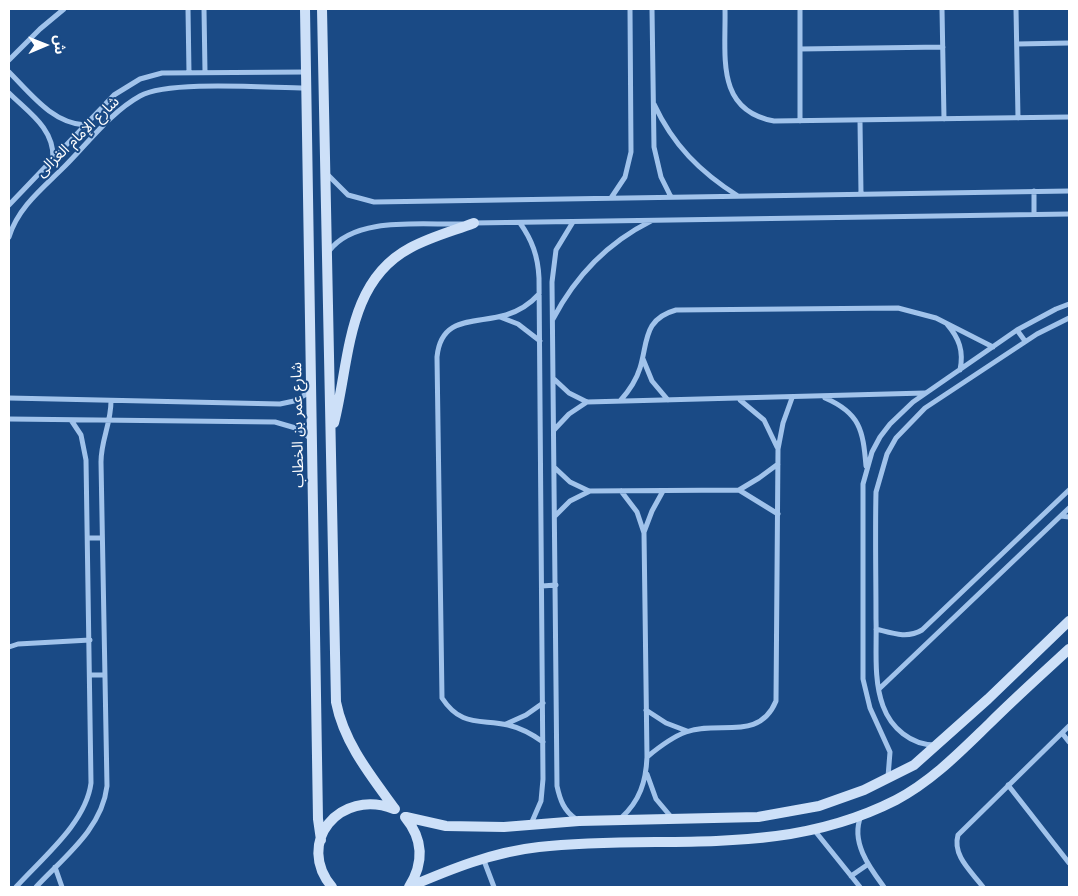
<!DOCTYPE html>
<html>
<head>
<meta charset="utf-8">
<style>
  body { margin:0 }
  #map { position:relative; width:1078px; height:896px; overflow:hidden; background:#1a4a85; font-family:Arial,"Noto Sans Arabic",sans-serif }
  canvas { display:block }
  .frame { position:absolute; inset:0; border:10px solid #fff; pointer-events:none }
  .north { position:absolute; left:20px; top:20px; width:50px; height:50px; -webkit-text-stroke:4px #1a4a85; paint-order:stroke; rotate:89deg; font-size:14px; font-weight:700; line-height:20px; text-align:center; color:#fff }
  .north::after { content:''; display:block; margin:auto; width:18px; height:22px; background:#fff; clip-path:polygon(50% 0,100% 100%,50% 72%,0 100%) }
</style>
</head>
<body>
<div id="map">
<canvas width="1078" height="896"></canvas>
<div class="frame"></div>
<div class="north">ش</div>
</div>
<script>
const context = document.querySelector('canvas').getContext('2d');
context.lineJoin = 'round';
function strokePath(path, color, width, dash) {
  context.strokeStyle = color;
  context.lineWidth = width;
  context.lineCap = dash ? 'butt' : 'round';
  context.setLineDash(dash || []);
  context.stroke(path);
}
function label(font, color, halo, rows, align = 'center') {
  context.font = font + ' Arial,"Noto Sans Arabic",sans-serif';
  context.lineWidth = 4;
  context.setLineDash([]);
  context.textBaseline = 'middle';
  context.strokeStyle = halo;
  context.fillStyle = color;
  for (const [text, x, y, turn = 0] of rows) {
    context.save();
    context.translate(x, y);
    context.rotate((+turn || 0) * Math.PI / 180);
    context.textAlign = isNaN(turn) ? turn : align;
    if (halo) context.strokeText(text, 0, 0);
    context.fillText(text, 0, 0);
    context.restore();
  }
}
strokePath(new Path2D(`
  M 188,9 L 189,73
  M 204,9 L 205,72
  M 652,9 L 654,147 L 661,177 L 671,197
  M 725,9 C 726,56 715,110 774,121 L 1069,117
  M 800,9 L 800,121
  M 942,9 L 944,119
  M 1016,9 L 1018,118
  M 1017,44 L 1069,43
  M 800,49 L 943,47
  M 9,60 L 40,29 L 64,9
  M 9,72 C 31,94 52,123 85,125
  M 9,93 C 28,112 54,128 53,158
  M 654,104 C 673,145 700,172 738,196
  M 860,121 L 861,194
  M 327,174 L 348,195 L 374,202 L 1069,191
  M 1034,191 L 1034,214
  M 611,198 L 625,177 L 631,152 L 630,9
  M 9,205 L 114,95 L 140,79 L 162,73 L 306,72
  M 573,222 L 556,250 L 552,282 L 557,786 C 560,800 564,811 576,819
  M 473,223 L 1069,214
  M 520,223 C 532,240 538,256 539,278 L 543,779 L 541,801 L 531,824
  M 9,237 C 18,207 44,187 65,166 C 88,143 111,112 140,96 C 169,80 269,88 306,88
  M 329,251 C 355,216 421,225 462,224
  M 539,294 C 530,304 519,311 506,315 C 476,324 441,315 437,357 L 442,698 C 461,727 479,719 508,725 C 521,728 532,734 543,742
  M 500,317 L 518,324 L 540,341
  M 553,319 C 576,275 607,243 651,221
  M 947,324 C 959,338 964,351 960,370
  M 1017,330 L 1025,341
  M 643,359 L 652,381 L 668,400
  M 554,379 L 569,393 L 587,402 L 925,393
  M 9,398 L 280,404 L 294,401 L 310,392
  M 825,398 C 860,413 863,430 866,466
  M 740,400 L 764,420 L 777,447
  M 620,401 C 629,391 636,381 640,368 C 648,342 643,319 676,310 L 898,308 L 936,318 L 993,347
  M 9,419 L 275,422 L 299,429 L 311,439
  M 554,430 L 569,414 L 587,402
  M 554,467 L 570,482 L 589,491
  M 739,490 L 759,478 L 778,464
  M 555,516 L 570,501 L 590,491 L 739,490 L 778,514
  M 1061,516 L 1069,517
  M 644,532 L 652,511 L 663,491
  M 88,538 L 102,538
  M 542,586 L 556,585
  M 876,629 C 892,633 907,639 922,630 L 1069,490
  M 9,647 L 18,644 L 90,640
  M 90,675 L 105,675
  M 879,689 L 1069,508
  M 646,710 L 666,723 L 687,731
  M 506,724 L 526,715 L 543,703
  M 1062,733 L 1069,742
  M 935,745 C 911,745 891,728 883,706 C 873,679 877,647 876,619 C 876,576 875,534 876,492 L 887,454 L 896,438 L 925,408 L 1037,334 L 1069,318
  M 647,757 C 659,747 672,737 686,732 C 719,720 759,742 776,701 L 778,449 L 783,423 L 792,398
  M 647,774 L 656,799 L 672,818
  M 888,777 L 890,752 L 870,708 L 863,679 L 863,484 L 872,452 L 880,437 L 890,424 L 913,402 L 1017,330 L 1056,309 L 1069,304
  M 1008,785 L 1069,863
  M 861,816 C 850,842 870,868 884,887
  M 621,818 C 640,801 646,781 647,757 L 644,533 L 637,512 L 621,491
  M 815,831 L 860,887
  M 483,858 L 494,887
  M 55,867 L 62,887
  M 851,876 L 867,865
  M 16,887 C 42,858 86,823 91,783 L 86,460 L 81,435 L 71,420
  M 36,887 C 64,857 102,829 107,786 L 101,462 C 101,440 111,424 111,401
  M 983,887 C 972,872 952,856 958,835 L 1069,726`), '#a1c3eb', 5);
strokePath(new Path2D(`
  M 305,9 L 318,819 L 321,840
  M 322,9 L 336,702 C 344,743 371,776 395,809
  M 334,423 C 350,361 346,282 410,248 C 430,237 453,231 474,223
  M 405,817 C 424,840 424,863 409,887
  M 406,817 L 446,826 L 504,827 L 579,821 L 758,817 L 819,806 L 864,790 L 914,765 L 988,699 L 1069,621
  M 332,887 C 295,843 339,788 394,809
  M 409,887 C 451,869 493,852 539,847 C 663,833 778,860 896,800 C 932,781 960,752 989,724 C 1015,698 1042,674 1069,649`), '#cde0f8', 10);
label('15px', '#fff', '#1a4a85', [
  ["شارع الإمام الغزالى",78,137,-44],
  ["شارع عمر بن الخطاب",298,425,-91]
]);
</script>
</body>
</html>
